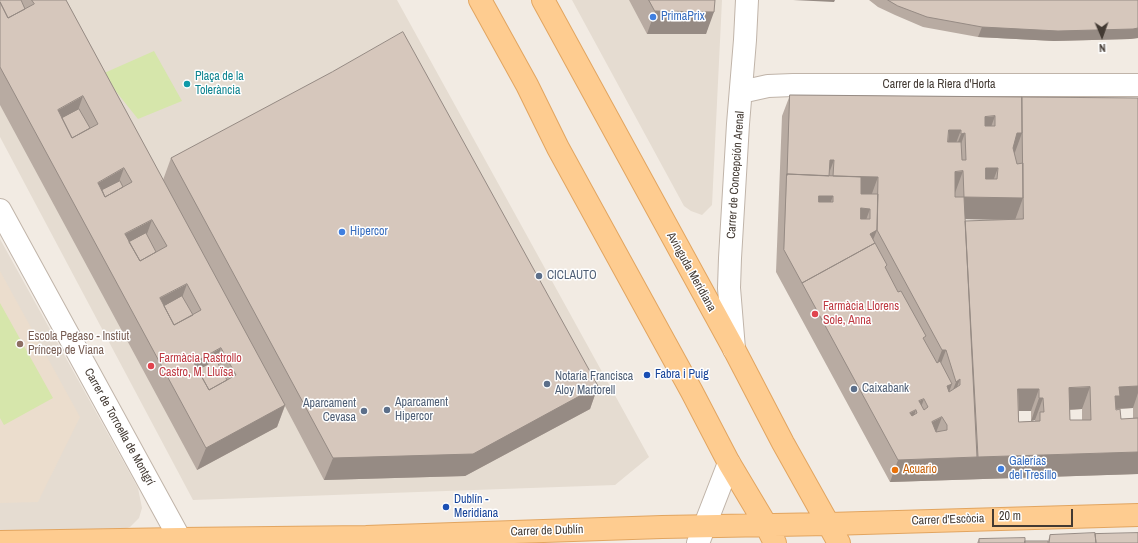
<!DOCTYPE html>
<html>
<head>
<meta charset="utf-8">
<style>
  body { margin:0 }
  #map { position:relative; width:1138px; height:543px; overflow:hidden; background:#f2ebe3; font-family:"Archivo Narrow",sans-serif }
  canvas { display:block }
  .north { position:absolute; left:1082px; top:16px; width:40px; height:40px; -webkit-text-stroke:3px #fff; paint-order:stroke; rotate:178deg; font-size:11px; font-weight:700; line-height:16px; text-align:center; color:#433a33 }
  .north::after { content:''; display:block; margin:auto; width:14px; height:18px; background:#433a33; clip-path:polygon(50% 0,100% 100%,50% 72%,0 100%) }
  .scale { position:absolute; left:992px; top:509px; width:81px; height:18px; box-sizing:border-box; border:2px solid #433a33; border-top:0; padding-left:5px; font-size:12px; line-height:14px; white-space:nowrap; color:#433a33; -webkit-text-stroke:3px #fff; paint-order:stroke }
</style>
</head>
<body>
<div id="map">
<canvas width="1138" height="543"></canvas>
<div class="north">N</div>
<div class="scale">20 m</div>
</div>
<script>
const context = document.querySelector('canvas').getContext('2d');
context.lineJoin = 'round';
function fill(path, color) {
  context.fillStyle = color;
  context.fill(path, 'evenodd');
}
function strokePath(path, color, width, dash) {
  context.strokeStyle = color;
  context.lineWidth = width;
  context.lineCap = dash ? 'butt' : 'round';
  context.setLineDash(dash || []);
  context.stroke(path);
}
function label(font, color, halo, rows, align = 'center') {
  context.font = font + ' "Archivo Narrow",sans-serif';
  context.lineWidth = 3;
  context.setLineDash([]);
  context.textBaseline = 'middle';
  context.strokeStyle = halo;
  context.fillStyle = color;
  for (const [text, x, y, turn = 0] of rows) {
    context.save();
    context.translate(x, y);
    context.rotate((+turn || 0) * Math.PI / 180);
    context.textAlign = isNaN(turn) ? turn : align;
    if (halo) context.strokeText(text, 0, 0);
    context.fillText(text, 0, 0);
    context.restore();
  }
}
fill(new Path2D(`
  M 0,0 L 397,0 L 649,457 L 615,485 L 193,500 L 0,137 Z
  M 572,0 L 722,0 L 712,205 L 702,215 L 691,211 L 684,206 Z
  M 0,239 L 138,488 L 142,508 L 139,518 L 130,527 L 118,531 L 0,532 Z`), '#e5dcd1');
fill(new Path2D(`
  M 0,271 L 80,417 L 38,502 L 0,503 Z`), '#ebddcd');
fill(new Path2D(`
  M 154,51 L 182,101 L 138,119 L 102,74 Z
  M 0,303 L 53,398 L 4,425 L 0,418 Z`), '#d6e6ab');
const minor = new Path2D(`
  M 741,92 L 768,86 L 793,85 L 1138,85
  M 0,210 L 180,539
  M 734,349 L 729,288 L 730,258 L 738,124 L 745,40 L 747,0
  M 698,543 L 729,463`);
const major = new Path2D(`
  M 480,0 L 527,85 L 558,148 L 692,392 L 729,463 L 766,525 L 775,543
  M 543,0 L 734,349 L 783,443 L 839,543
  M 0,542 L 180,539 L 366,537 L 662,527 L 829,524 L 1138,515`);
strokePath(minor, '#c0b4a9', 24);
strokePath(major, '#e2a560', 24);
strokePath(minor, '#fff', 22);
strokePath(major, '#fecc90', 22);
fill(new Path2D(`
  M 0,0 L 66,0 L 163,180 L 171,158 L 598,386 L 590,409 L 465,476 L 324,480 L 285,406 L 277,427 L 197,470 L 0,105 Z
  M 629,0 L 715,0 L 706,34 L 647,34 Z
  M 869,0 L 1138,0 L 1138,38 L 1130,39 L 1054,41 L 978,37 L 923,27 L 895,15 L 878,7 Z
  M 790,95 L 1138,98 L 1138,474 L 890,482 L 776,272 L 782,116 ZM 965,219 L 1015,220 L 965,221 ZM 1133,408 L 1133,419 L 1121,419 L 1116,409 ZM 1082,409 L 1082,420 L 1070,420 L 1070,410 ZM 1019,411 L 1031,411 L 1031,421 L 1035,420 L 1035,421 L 1019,422 Z
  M 1095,534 L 1138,543 L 977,543 L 979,539 L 1025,541 L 1048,541 L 1050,535 Z`), '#b8aba2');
fill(new Path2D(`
  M 793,0 L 835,0 L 834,2 Z
  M 655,11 L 714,12 L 706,34 L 647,34 Z
  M 982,27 L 1138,28 L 1138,38 L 1130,39 L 1054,41 L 978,37 Z
  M 83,96 L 75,119 L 57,128 L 58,110 Z
  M 995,116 L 987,138 L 978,138 L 985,117 Z
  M 949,130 L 961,130 L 953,151 L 941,151 Z
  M 965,133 L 957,155 L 953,155 L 961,134 Z
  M 1017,133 L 1022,133 L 1014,155 L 1009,154 Z
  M 830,160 L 834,160 L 828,176 L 878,177 L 870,199 L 833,196 L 825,218 L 811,218 Z
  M 124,168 L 116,190 L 96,201 L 98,183 Z
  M 986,168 L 998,168 L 990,189 L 978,190 Z
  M 963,171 L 955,193 L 955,172 Z
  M 964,197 L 1023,198 L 1015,220 L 956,219 Z
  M 861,208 L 870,209 L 862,231 L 853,231 Z
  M 152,220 L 144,242 L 124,252 L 125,234 Z
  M 877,230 L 871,245 L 870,234 Z
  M 187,284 L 179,306 L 159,317 L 160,298 Z
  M 221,348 L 213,370 L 193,381 L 194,363 Z
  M 942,350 L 946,350 L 938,371 L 934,371 Z
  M 960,379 L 952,401 L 948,403 L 956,382 Z
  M 952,384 L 944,406 L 947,386 Z
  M 598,386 L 590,409 L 465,476 L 324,480 L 333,458 Z
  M 1138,386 L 1138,393 L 1133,408 L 1115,409 L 1115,396 L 1119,387 Z
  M 1090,387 L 1082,409 L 1061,410 L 1069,388 Z
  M 1018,389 L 1039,389 L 1031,411 L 1010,411 Z
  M 1039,398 L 1043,398 L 1035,420 L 1031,421 Z
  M 924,399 L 916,421 L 919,401 Z
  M 285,405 L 277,427 L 197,470 L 206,448 Z
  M 916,410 L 908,432 L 910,413 Z
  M 942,417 L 934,438 L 932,422 Z
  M 1138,452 L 1138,474 L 890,482 L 898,460 L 978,457 Z`), '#968b84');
const building = new Path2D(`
  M 0,0 L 21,0 L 25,9 L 8,18 L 0,2 Z
  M 32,0 L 66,0 L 285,405 L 206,448 L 0,67 L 0,2 L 8,18 L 34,4 ZM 83,96 L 98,124 L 72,138 L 58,110 ZM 124,168 L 132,182 L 105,197 L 98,183 ZM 152,220 L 167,246 L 140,261 L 125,234 ZM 187,284 L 201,310 L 174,325 L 160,298 ZM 221,348 L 236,375 L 209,390 L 194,363 Z
  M 649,0 L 715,0 L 714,12 L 655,11 Z
  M 888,0 L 1138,0 L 1138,28 L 1133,29 L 1058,31 L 982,27 L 927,17 L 898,6 Z
  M 403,32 L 598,386 L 473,454 L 333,458 L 171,158 L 332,72 Z
  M 790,95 L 1022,97 L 1022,133 L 1017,133 L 1013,148 L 1017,164 L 1023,163 L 1023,198 L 964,197 L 977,457 L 898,460 L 802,283 L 875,243 L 887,265 L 885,267 L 898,292 L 901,291 L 926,336 L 923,338 L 937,363 L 940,361 L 952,384 L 947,386 L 949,392 L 960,385 L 960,379 L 956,382 L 946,350 L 942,350 L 877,230 L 878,177 L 833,176 L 834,160 L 830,160 L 829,176 L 787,174 L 787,175 ZM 995,116 L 995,126 L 985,126 L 985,117 ZM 949,130 L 961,130 L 961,134 L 965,133 L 966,160 L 962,160 L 961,142 L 948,142 ZM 986,168 L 998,168 L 997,179 L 986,179 ZM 963,171 L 964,197 L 955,197 L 955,172 ZM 924,399 L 928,407 L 924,410 L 919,401 ZM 916,410 L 917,413 L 912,416 L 910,413 ZM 942,417 L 947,425 L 947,430 L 936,432 L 932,422 Z
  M 1022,97 L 1138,98 L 1138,386 L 1119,387 L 1120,396 L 1115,396 L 1116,410 L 1120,409 L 1121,419 L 1138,418 L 1138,452 L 978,457 L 965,221 L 1023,219 ZM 1090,387 L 1091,420 L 1070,420 L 1069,388 ZM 1018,389 L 1039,389 L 1039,398 L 1043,398 L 1044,412 L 1040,412 L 1040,421 L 1019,422 Z
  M 79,109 L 90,128 L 72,138 L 62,118 Z
  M 787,174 L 861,177 L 861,194 L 878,194 L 877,230 L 870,234 L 875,243 L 802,283 L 784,250 ZM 819,196 L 833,196 L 833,202 L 819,202 ZM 861,208 L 870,209 L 870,219 L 861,219 Z
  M 120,181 L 123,187 L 105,197 L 102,190 Z
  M 146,233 L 156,252 L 140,261 L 129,242 Z
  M 182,296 L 193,315 L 174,325 L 164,306 Z
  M 216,360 L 227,380 L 209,390 L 198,370 Z
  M 1095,533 L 1096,543 L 1049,543 L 1050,535 Z
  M 1138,533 L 1138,543 L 1096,543 L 1095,534 Z
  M 1025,538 L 1025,543 L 979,543 L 979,539 Z
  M 1025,541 L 1048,541 L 1048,543 L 1025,543 Z`);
fill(building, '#d6c7bc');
strokePath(building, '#968b84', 1);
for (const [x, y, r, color] of [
  [653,17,4,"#3f7fe0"],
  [187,84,4,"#0f9aa8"],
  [342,232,4,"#3f7fe0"],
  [539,276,4,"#5c6f8a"],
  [815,314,4,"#e0444e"],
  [20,344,4,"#8d6e63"],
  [151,366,4,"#e0444e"],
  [647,375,4,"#1a4fb4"],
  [547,384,4,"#5c6f8a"],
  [854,389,4,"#5c6f8a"],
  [387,410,4,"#5c6f8a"],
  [364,411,4,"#5c6f8a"],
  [1001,469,4,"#3f7fe0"],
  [895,470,4,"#e8710a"],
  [446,507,4,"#1a4fb4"]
]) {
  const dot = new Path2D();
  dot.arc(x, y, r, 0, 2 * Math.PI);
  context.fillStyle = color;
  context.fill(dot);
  strokePath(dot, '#fff', 1.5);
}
label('12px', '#366cbe', '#fff', [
  ["PrimaPrix",661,17],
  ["Hipercor",350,232],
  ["Galerías",1009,462],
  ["del Tresillo",1009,476]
], 'left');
label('12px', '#0d838f', '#fff', [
  ["Plaça de la",195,77],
  ["Tolerància",195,91]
], 'left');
label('12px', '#433a33', '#fff', [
  ["Carrer de la Riera d'Horta",939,85],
  ["Carrer de Concepción Arenal",736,175,-86],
  ["Avinguda Meridiana",691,272,61],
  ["Carrer de Torroella de Montgrí",119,427,61],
  ["Carrer d'Escòcia",948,520,-2],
  ["Carrer de Dublín",547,531,-2]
]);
label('12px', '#4e5e75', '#fff', [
  ["CICLAUTO",547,276],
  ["Notaría Francisca",555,377],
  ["Aloy Martorell",555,391],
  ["Caixabank",862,389],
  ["Aparcament",395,403],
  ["Hipercor",395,417],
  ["Aparcament",356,404,"right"],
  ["Cevasa",356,418,"right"]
], 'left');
label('12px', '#be3a42', '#fff', [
  ["Farmàcia Llorens",823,307],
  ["Sole, Anna",823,321],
  ["Farmàcia Rastrollo",159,359],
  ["Castro, M. Lluïsa",159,373]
], 'left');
label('12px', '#785e54', '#fff', [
  ["Escola Pegaso - Instiut",28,337],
  ["Príncep de Viana",28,351]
], 'left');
label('12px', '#164399', '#fff', [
  ["Fabra i Puig",655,375],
  ["Dublín -",454,500],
  ["Meridiana",454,514]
], 'left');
label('12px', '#c56008', '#fff', [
  ["Acuario",903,470]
], 'left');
</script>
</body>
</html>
